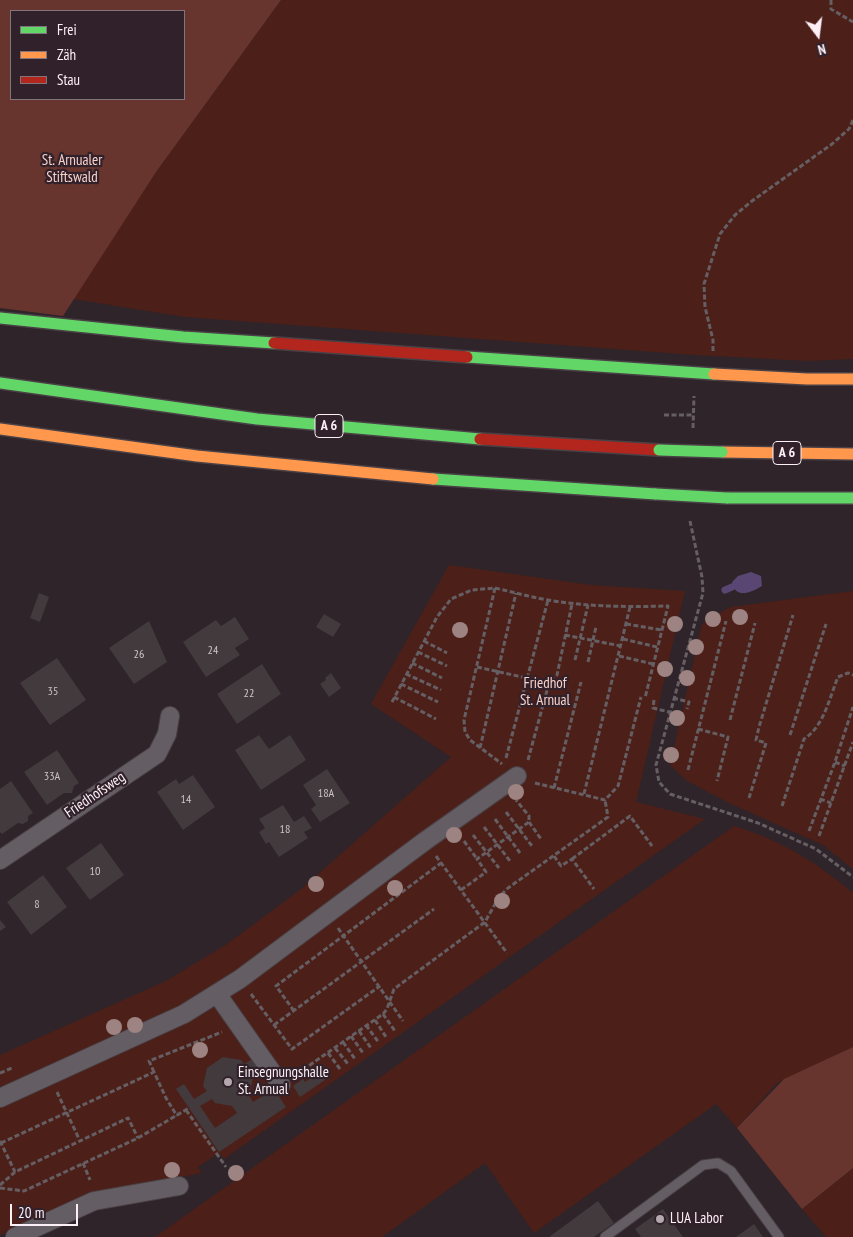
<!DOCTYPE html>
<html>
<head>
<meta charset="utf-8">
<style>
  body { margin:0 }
  #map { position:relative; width:853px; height:1237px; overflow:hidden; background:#2e2429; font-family:"PT Sans Narrow",sans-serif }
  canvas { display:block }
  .legend { position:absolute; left:10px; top:10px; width:175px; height:90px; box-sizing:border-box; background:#31212a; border:1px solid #82747c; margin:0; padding:6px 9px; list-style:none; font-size:15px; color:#fcf0f6 }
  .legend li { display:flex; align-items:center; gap:10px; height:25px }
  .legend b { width:25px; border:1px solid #82747c }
  .north { position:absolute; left:793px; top:10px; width:50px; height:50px; -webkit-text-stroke:4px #31212a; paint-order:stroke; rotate:165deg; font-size:14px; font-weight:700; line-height:20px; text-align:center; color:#fcf0f6 }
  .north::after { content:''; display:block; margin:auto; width:18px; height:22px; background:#fcf0f6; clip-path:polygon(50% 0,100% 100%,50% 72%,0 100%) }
  .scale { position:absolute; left:10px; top:1204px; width:68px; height:22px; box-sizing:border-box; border:2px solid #fcf0f6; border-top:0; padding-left:6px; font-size:15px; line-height:18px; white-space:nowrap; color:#fcf0f6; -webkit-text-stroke:4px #31212a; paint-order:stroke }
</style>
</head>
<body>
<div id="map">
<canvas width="853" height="1237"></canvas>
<ul class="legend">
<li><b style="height:6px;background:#63d668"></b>Frei</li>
<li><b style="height:6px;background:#ff974d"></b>Zäh</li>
<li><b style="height:6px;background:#b3261e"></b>Stau</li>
</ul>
<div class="north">N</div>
<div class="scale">20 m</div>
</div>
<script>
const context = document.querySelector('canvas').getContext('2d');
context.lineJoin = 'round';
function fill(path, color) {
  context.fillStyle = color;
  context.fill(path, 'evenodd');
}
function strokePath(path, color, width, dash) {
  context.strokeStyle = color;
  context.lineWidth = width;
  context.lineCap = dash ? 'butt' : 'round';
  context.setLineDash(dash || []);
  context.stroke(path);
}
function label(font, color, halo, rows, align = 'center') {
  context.font = font + ' "PT Sans Narrow",sans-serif';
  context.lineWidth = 4.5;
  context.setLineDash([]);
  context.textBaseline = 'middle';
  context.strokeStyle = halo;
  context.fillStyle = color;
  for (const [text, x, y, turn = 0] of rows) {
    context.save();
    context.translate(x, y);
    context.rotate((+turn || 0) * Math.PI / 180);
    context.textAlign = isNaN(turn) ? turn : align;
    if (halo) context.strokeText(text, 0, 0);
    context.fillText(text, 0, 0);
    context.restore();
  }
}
fill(new Path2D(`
  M 281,0 L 853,0 L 853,359 L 809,361 L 695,355 L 185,317 L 73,299 L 156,172 Z
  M 449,565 L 591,585 L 685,591 L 636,802 L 705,819 L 224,1159 L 219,1153 L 198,1167 L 202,1173 L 92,1194 L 0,1235 L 0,1055 L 166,981 L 227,944 L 300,890 L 451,757 L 371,704 Z
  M 853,591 L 853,869 L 823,845 L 731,804 L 687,781 L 670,765 L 702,624 L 730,607 Z
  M 734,826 C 781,840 816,862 853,893 L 853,1047 L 777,1083 L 737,1128 L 716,1104 L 534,1233 L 485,1163 L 382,1237 L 155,1237 Z
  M 853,1168 L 853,1237 L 826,1237 L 802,1209 Z`), '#4c2019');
fill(new Path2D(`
  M 0,0 L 281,0 L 156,172 L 63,316 L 0,308 ZM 11,11 L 184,11 L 184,99 L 11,99 Z
  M 853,1047 L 853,1168 L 802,1209 L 737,1128 L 784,1079 Z`), '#67352e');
fill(new Path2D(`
  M 751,572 L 761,576 L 762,586 C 752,592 735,600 732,582 L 738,576 Z`), '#594673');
strokePath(new Path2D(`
  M 725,590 L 732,587`), '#594673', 7);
fill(new Path2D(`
  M 39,593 L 49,597 L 40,622 L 30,618 Z
  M 324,614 L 341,624 L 333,637 L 316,627 Z
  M 235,617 L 249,639 L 235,648 L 240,655 L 206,677 L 183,642 L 216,620 L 221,626 Z
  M 149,621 L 167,662 L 134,684 L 109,648 Z
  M 57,658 L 86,700 L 50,725 L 20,683 Z
  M 262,664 L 281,694 L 237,724 L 217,694 Z
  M 331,673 L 341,688 L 329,697 L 320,684 L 326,680 L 325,678 Z
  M 259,735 L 269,749 L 290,735 L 306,760 L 261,790 L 235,750 Z
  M 57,750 L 79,783 L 74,786 L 72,793 L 64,793 L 47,805 L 24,772 Z
  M 327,769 L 350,803 L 320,822 L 311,809 L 316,805 L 303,785 Z
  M 193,775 L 215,807 L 183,830 L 157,792 L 176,779 L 179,784 Z
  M 11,781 L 33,813 L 28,816 L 28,821 L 23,824 L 18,823 L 2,834 L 0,832 L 0,789 Z
  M 283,805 L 294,822 L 304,816 L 312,828 L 304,832 L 308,838 L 279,857 L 269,842 L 266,844 L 259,832 L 265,828 L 259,819 Z
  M 101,843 L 124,875 L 90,900 L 66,868 Z
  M 43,875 L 67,907 L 31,935 L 7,902 Z
  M 0,920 L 6,927 L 0,931 Z
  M 223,1057 L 241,1060 L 244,1064 L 253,1059 L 259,1067 L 250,1073 L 253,1078 L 249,1096 L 253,1102 L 274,1089 L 286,1107 L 219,1152 L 176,1089 L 184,1084 L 194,1099 L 207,1091 L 203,1086 L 207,1068 ZM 212,1099 L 215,1103 L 232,1106 L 237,1113 L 215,1128 L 200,1106 Z
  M 320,1072 L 325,1080 L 300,1097 L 293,1086 L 303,1079 L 305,1082 Z
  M 598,1201 L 614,1223 L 594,1237 L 549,1237 Z
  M 663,1209 L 683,1237 L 641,1237 L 635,1229 Z
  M 754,1224 L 763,1237 L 736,1237 Z`), '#423a3d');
const lane = new Path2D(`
  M 605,1237 L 703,1165 L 718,1163 L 731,1171 L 779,1237`);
const street = new Path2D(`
  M 0,860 L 157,754 L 167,734 L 170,716
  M 217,994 L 281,1085
  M 0,1098 L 184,1014 L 240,979 L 425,841 L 517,776
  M 15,1237 L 94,1201 L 179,1186`);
const fast = new Path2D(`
  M 0,318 L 183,337 L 274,343
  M 467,357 L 714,374
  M 0,383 L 257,419 L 480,439
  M 433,479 L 656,494
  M 727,498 L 853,498`);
const slow = new Path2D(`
  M 714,374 L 807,379 L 853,379
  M 0,429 L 197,456 L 433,479
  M 722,452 L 853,454`);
const jam = new Path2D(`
  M 274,343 L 467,357
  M 480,439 L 659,450`);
strokePath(lane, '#4a4146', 11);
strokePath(street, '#4a4146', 20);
strokePath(fast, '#4a4146', 14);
strokePath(slow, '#4a4146', 14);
strokePath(jam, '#4a4146', 14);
strokePath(new Path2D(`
  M 831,0 L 831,9 L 853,22
  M 713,351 L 713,340 L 705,307 L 704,284 L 720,234 L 735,215 L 752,201 L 832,144 L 849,129 L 853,120
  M 664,415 L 693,415
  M 693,428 L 694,396
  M 690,521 L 702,577 L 703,593 L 656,765 L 659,782 L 670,794 L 758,823 L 816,849 L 853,877
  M 495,588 C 513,592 530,597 548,600 C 588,607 628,607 668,606 L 645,698
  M 626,624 L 662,630
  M 565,635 L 621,646
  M 623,639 L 657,647
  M 424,641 L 447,653
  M 418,652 L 447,666
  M 619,656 L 653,664
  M 575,660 L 588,605
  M 588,662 L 596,627
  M 412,663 L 442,678
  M 477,667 L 549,683
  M 406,674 L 441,690
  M 401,684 L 438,702
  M 394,697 L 436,719
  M 673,698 L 689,702 L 687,709
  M 654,700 L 653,708 L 669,712
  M 392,702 L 437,617 L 451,599 L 472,590 L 495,588 L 464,720 L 465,732 L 470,740 L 502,764
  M 730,720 L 755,623
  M 698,729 L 728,737 L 717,781
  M 790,735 L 826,624
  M 480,748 L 516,593
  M 506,758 L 548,600
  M 528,760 L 549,683 L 557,675 L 572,604
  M 835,762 L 845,766
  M 688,770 L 726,621
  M 535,783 L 605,800 L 618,786 L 641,697
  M 554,788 L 581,682
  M 584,794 L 630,607
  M 749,798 L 766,743 L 756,740 L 759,727 L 793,615
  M 820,799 L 831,803
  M 782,806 L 804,739 C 824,726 829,699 838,677 L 848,673 L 853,675
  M 506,812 L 532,846
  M 495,819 L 520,853
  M 529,822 L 541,839
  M 484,827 L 510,861
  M 809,831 L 835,762 L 853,707
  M 473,835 L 499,868
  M 819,836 L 853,742
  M 464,841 L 477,859
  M 436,856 L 507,953
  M 554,856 L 561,866 L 572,859 L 594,889
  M 572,859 L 630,816 L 652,846
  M 461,890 L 486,872 L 477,859 L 529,822 L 529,816 L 516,800
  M 338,928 L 403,1021
  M 251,994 L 292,1049 L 380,986
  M 294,1011 L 276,986 L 441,863
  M 383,1014 L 395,1031
  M 375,1020 L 386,1037
  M 274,1025 L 434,909
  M 366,1025 L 379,1043
  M 359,1031 L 371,1048
  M 351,1036 L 363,1053
  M 343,1042 L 355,1059
  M 335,1048 L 348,1064
  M 328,1053 L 340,1069
  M 154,1072 L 149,1061 L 222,1032
  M 0,1073 L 12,1068
  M 297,1074 L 383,1014 L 387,1009 L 394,989 L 485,922 L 499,897 L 508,888 L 608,817 L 605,800
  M 57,1092 L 80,1141
  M 186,1110 L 226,1167
  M 0,1141 L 15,1172
  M 1,1143 L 154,1072 L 166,1098 L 177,1116
  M 83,1163 L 90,1180
  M 0,1185 L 15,1172 L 128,1118 L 138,1138
  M 0,1188 L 24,1191 L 138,1138 L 189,1108`), '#655f64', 3, [5, 2.5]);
strokePath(lane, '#645e64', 9);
strokePath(street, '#645e64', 18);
strokePath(fast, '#63d668', 11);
strokePath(slow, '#ff974d', 11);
strokePath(jam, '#b3261e', 11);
const fastBridge = new Path2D(`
  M 659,450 L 722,452
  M 656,494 L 727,498`);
strokePath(fastBridge, '#4a4146', 14, []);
strokePath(fastBridge, '#63d668', 11);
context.fillStyle = '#9d8382';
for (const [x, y] of [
  [740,617],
  [713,619],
  [675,624],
  [460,630],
  [696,647],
  [665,669],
  [687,678],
  [677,718],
  [671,755],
  [516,792],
  [454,835],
  [316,884],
  [395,888],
  [502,901],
  [135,1025],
  [114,1027],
  [200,1050],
  [172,1170],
  [236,1173]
]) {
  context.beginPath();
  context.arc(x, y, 8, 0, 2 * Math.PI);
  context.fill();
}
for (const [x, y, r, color] of [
  [228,1082,5,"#b4a9ae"],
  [660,1219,5,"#b4a9ae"]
]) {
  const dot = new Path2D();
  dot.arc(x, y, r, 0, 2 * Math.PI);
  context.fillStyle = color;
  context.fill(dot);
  strokePath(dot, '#31212a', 2);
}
label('12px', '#cec2c8', null, [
  ["24",213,651],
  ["26",139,655],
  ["35",53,692],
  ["22",249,694],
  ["33A",52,777],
  ["18A",326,794],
  ["14",186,800],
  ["18",285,830],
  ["10",95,872],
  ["8",37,905]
]);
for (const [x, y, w] of [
  [329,426,28],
  [787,453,28]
]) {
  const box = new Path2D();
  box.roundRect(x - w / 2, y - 11.5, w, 23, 4);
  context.fillStyle = '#31212a';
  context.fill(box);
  strokePath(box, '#fcf0f6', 1);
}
label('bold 14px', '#fcf0f6', null, [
  ["A 6",329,426],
  ["A 6",787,453]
]);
label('15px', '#f8d1ca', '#31212a', [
  ["St. Arnualer",72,161],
  ["Stiftswald",72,178],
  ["Friedhof",545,684],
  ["St. Arnual",545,701]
]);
label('15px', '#fcf0f6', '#31212a', [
  ["Friedhofsweg",95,795,-34]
]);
label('15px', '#fcf0f6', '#31212a', [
  ["Einsegnungshalle",238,1073],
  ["St. Arnual",238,1090],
  ["LUA Labor",670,1219]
], 'left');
</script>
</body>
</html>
